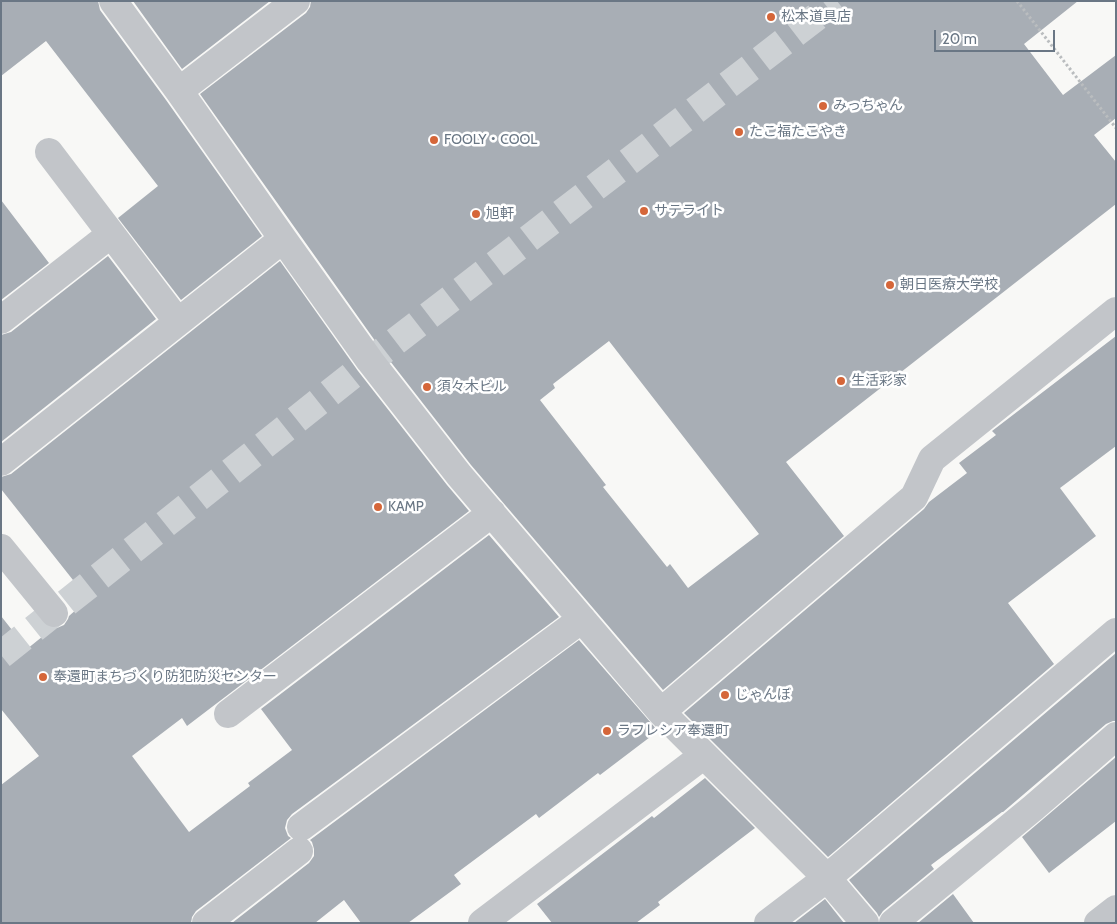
<!DOCTYPE html>
<html>
<head>
<meta charset="utf-8">
<style>
  body { margin:0 }
  #map { position:relative; width:1117px; height:924px; overflow:hidden; background:#f8f8f6; font-family:Cabin,sans-serif }
  canvas { display:block }
  .frame { position:absolute; inset:0; border:2px solid #6a7785; pointer-events:none }
  .scale { position:absolute; left:934px; top:30px; width:121px; height:22px; box-sizing:border-box; border:2px solid #6a7785; border-top:0; padding-left:6px; font-size:15px; line-height:18px; white-space:nowrap; color:#6a7785; -webkit-text-stroke:4px #fff; paint-order:stroke }
</style>
</head>
<body>
<div id="map">
<canvas width="1117" height="924"></canvas>
<div class="frame"></div>
<div class="scale">20 m</div>
</div>
<script>
const context = document.querySelector('canvas').getContext('2d');
context.lineJoin = 'round';
function fill(path, color) {
  context.fillStyle = color;
  context.fill(path, 'evenodd');
}
function strokePath(path, color, width, dash) {
  context.strokeStyle = color;
  context.lineWidth = width;
  context.lineCap = dash ? 'butt' : 'round';
  context.setLineDash(dash || []);
  context.stroke(path);
}
function label(font, color, halo, rows, align = 'center') {
  context.font = font + ' Cabin,"Noto Sans JP",sans-serif';
  context.lineWidth = 5;
  context.setLineDash([]);
  context.textBaseline = 'middle';
  context.strokeStyle = halo;
  context.fillStyle = color;
  for (const [text, x, y, turn = 0] of rows) {
    context.save();
    context.translate(x, y);
    context.rotate((+turn || 0) * Math.PI / 180);
    context.textAlign = isNaN(turn) ? turn : align;
    if (halo) context.strokeText(text, 0, 0);
    context.fillText(text, 0, 0);
    context.restore();
  }
}
fill(new Path2D(`
  M 1,1 L 98,1 L 100,10 L 166,100 L 262,236 L 181,300 L 118,218 L 158,186 L 46,41 L 1,76 Z
  M 133,1 L 270,1 L 182,69 Z
  M 311,1 L 1078,1 L 1024,44 L 1063,95 L 1116,55 L 1116,118 L 1094,135 L 1116,162 L 1116,204 L 786,462 L 844,536 L 663,690 L 471,465 L 383,352 L 200,94 L 306,13 L 310,7 ZM 609,341 L 759,534 L 688,588 L 670,564 L 667,567 L 603,487 L 606,485 L 540,400 L 555,388 L 553,384 Z
  M 1,200 L 49,263 L 1,300 Z
  M 108,256 L 156,319 L 1,442 L 1,335 L 11,332 Z
  M 280,261 L 358,371 L 447,485 L 469,511 L 187,726 L 182,718 L 132,756 L 189,832 L 250,786 L 248,783 L 292,750 L 261,709 L 489,535 L 559,617 L 292,814 L 287,820 L 285,828 L 288,836 L 291,838 L 196,911 L 192,917 L 191,923 L 1,923 L 1,785 L 39,756 L 1,709 L 1,616 L 27,649 L 53,628 L 57,628 L 64,625 L 68,619 L 69,616 L 88,599 L 1,489 L 1,477 L 11,474 Z
  M 1116,336 L 1116,446 L 1060,488 L 1096,536 L 1008,603 L 1054,664 L 828,857 L 684,713 L 924,509 L 929,502 L 967,473 L 959,463 L 996,435 L 992,431 Z
  M 579,640 L 658,731 L 600,775 L 598,773 L 539,818 L 536,814 L 454,875 L 461,884 L 408,923 L 361,923 L 344,900 L 315,923 L 232,923 L 309,863 L 314,856 L 314,849 L 312,842 L 310,840 Z
  M 1116,653 L 1116,721 L 1113,721 L 1106,724 L 1003,812 L 1002,812 L 931,865 L 934,869 L 883,911 L 879,917 L 877,913 L 849,880 Z
  M 1116,757 L 1116,821 L 1049,873 L 1022,837 Z
  M 705,778 L 755,828 L 658,902 L 660,905 L 636,923 L 552,923 L 537,904 L 652,816 L 654,818 Z
  M 953,894 L 974,923 L 918,923 Z
  M 825,899 L 844,923 L 794,923 Z`), '#a8aeb5');
strokePath(new Path2D(`
  M 1,655 L 370,361 L 837,1`), '#cdd1d4', 28, [28, 14]);
strokePath(new Path2D(`
  M 1017,1 L 1116,128`), '#babdbf', 3, [2.5, 2.5]);
strokePath(new Path2D(`
  M 113,1 L 179,91 L 283,239 L 370,361 L 459,475 L 661,712 L 827,878 L 865,923
  M 179,91 L 296,1
  M 49,152 L 178,322
  M 1,320 L 111,234
  M 1,462 L 283,239
  M 1,548 L 54,613
  M 661,712 L 914,497 L 932,459 L 1116,311
  M 228,714 L 492,513
  M 301,827 L 582,619
  M 206,923 L 299,851
  M 482,923 L 704,755
  M 768,923 L 827,878 L 1116,632
  M 893,923 L 1033,808 L 1116,736
  M 1098,923 L 1116,909`), '#c2c5c9', 28);
for (const [x, y, r, color] of [
  [771,17,5,"#d56639"],
  [823,106,5,"#d56639"],
  [739,132,5,"#d56639"],
  [434,140,5,"#d56639"],
  [644,211,5,"#d56639"],
  [476,214,5,"#d56639"],
  [890,285,5,"#d56639"],
  [841,381,5,"#d56639"],
  [427,387,5,"#d56639"],
  [378,507,5,"#d56639"],
  [43,677,5,"#d56639"],
  [725,695,5,"#d56639"],
  [607,731,5,"#d56639"]
]) {
  const dot = new Path2D();
  dot.arc(x, y, r, 0, 2 * Math.PI);
  context.fillStyle = color;
  context.fill(dot);
  strokePath(dot, '#fff', 2);
}
label('14px', '#6a7785', '#fff', [
  ["松本道具店",781,17],
  ["みっちゃん",833,106],
  ["たこ福たこやき",749,132],
  ["FOOLY・COOL",444,140],
  ["サテライト",654,211],
  ["旭軒",486,214],
  ["朝日医療大学校",900,285],
  ["生活彩家",851,381],
  ["須々木ビル",437,387],
  ["KAMP",388,507],
  ["奉還町まちづくり防犯防災センター",53,677],
  ["じゃんぼ",735,695],
  ["ラフレシア奉還町",617,731]
], 'left');
</script>
</body>
</html>
